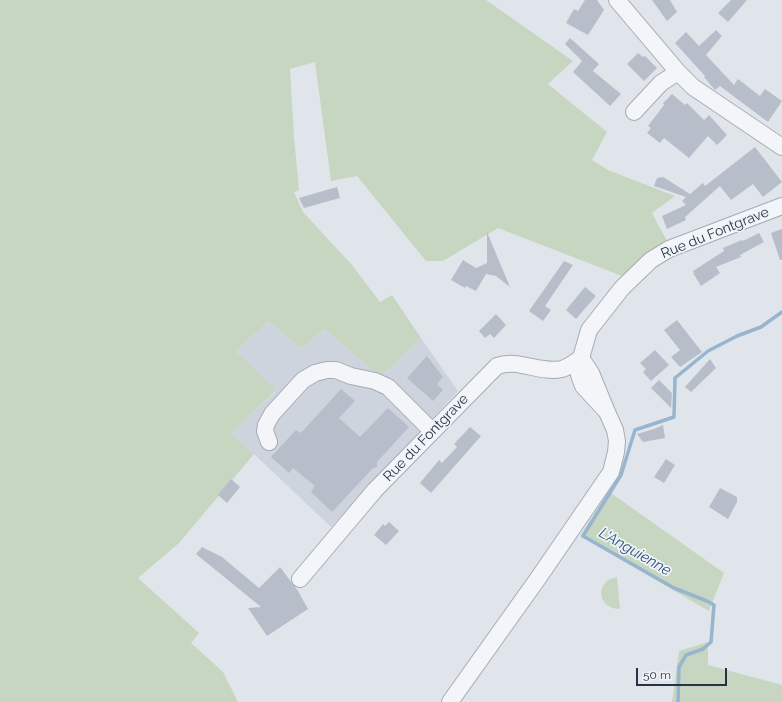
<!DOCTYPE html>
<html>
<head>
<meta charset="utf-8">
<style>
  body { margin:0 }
  #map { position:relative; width:782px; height:702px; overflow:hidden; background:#e0e5eb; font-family:Raleway,sans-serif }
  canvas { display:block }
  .scale { position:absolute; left:636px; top:668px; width:91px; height:18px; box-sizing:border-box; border:2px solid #273344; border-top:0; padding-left:5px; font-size:12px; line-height:14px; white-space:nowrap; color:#273344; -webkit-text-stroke:3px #f0f4f8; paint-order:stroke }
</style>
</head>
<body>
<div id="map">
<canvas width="782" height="702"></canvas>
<div class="scale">50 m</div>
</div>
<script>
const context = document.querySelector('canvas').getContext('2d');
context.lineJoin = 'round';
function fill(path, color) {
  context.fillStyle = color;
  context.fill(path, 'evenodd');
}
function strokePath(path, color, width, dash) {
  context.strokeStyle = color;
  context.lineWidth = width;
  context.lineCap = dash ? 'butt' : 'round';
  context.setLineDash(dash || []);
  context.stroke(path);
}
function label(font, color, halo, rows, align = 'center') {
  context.font = font + ' Raleway,sans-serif';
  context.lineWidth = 3.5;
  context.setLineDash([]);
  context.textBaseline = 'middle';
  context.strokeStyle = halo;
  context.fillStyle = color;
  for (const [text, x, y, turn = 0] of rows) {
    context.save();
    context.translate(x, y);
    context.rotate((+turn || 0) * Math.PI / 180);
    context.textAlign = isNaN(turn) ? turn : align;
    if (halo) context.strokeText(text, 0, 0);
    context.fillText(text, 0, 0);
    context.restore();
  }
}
fill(new Path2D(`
  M 269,321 L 301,349 L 325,329 L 380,377 L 421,338 L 458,391 L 331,527 L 254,454 L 230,434 L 276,391 L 236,351 Z`), '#ced4dd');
fill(new Path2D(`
  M 0,0 L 486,0 L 573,61 L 548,84 L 607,132 L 592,160 L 608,170 L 675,196 L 652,213 L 668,243 L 650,250 L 622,276 L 498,228 L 443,261 L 426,261 L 357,176 L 331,181 L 315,62 L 290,69 L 294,137 L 299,190 L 294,192 L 303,212 L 352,265 L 380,302 L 392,295 L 421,338 L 380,377 L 325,329 L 301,349 L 269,321 L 236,351 L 276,390 L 231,434 L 254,454 L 179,543 L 138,578 L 199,633 L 191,643 L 223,672 L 238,702 L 0,702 Z
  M 608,491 L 724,573 L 709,611 L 580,536 Z
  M 617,577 L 620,609 C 597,609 594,581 617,577 Z
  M 708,642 L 708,665 L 782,685 L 782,702 L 672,702 L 679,651 Z`), '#c7d6c0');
strokePath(new Path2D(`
  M 678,702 L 679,667 L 686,655 L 703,649 L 711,642 L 714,605 L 707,601 L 674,588 L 583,536 L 621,475 L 635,430 L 674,417 L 675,378 L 708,351 L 737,336 L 761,327 L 782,312`), '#97b5cf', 3.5);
fill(new Path2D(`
  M 585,0 L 597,0 L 604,10 L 588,35 L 566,23 L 574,9 L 578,11 Z
  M 652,0 L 670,0 L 677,12 L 667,21 Z
  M 731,0 L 747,0 L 728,22 L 718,13 Z
  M 716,30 L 722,36 L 706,55 L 734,85 L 738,79 L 760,96 L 765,89 L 782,101 L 768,122 L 720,86 L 715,90 L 704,77 L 705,76 L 675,43 L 686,32 L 699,46 Z
  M 570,38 L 599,64 L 593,71 L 621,94 L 610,106 L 573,72 L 582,61 L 565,44 Z
  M 638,53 L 643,57 L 645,56 L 657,68 L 644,81 L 627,64 Z
  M 672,94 L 685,105 L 687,103 L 704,120 L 709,115 L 727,135 L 717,145 L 708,136 L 689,158 L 664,138 L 660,143 L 647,133 L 651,128 L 648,126 L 664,105 L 663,103 Z
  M 755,147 L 782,182 L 763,197 L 753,184 L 731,200 L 720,186 L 685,217 L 686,220 L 667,229 L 662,216 L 686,205 L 682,201 L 686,197 L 654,186 L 657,178 L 663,177 L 690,194 L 703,183 L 705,186 Z
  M 337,187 L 340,198 L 304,208 L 299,198 Z
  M 782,229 L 782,260 L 780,260 L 771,233 Z
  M 487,232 L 510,287 L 496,276 L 486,274 L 476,291 L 466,286 L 465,288 L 451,280 L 463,260 L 476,268 L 487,263 Z
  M 759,233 L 764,242 L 740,255 L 741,257 L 716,267 L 720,273 L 701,286 L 693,273 L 694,273 L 693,271 L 724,251 L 723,248 L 742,240 L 743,241 Z
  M 564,261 L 573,265 L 545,306 L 551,310 L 543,321 L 529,311 Z
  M 585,287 L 596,296 L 576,319 L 566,310 Z
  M 496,314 L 506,325 L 494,338 L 490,334 L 485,338 L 479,331 Z
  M 677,320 L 702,352 L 680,367 L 671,357 L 680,350 L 664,330 Z
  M 655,350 L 669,365 L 651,381 L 643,372 L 646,369 L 640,363 Z
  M 427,356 L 443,377 L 437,384 L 443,390 L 433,401 L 407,378 Z
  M 710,359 L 716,368 L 691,392 L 685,387 Z
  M 659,380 L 672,393 L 671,408 L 651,388 Z
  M 341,389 L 355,401 L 339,418 L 360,437 L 388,408 L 409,427 L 377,462 L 377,467 L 373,468 L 332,512 L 311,492 L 315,486 L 293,468 L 289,473 L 271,457 L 296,430 L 301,433 Z
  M 663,425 L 665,438 L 643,442 L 637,434 L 654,429 Z
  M 470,427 L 481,436 L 431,493 L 420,483 L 439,460 L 442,463 L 457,447 L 454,444 Z
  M 666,459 L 675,465 L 664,483 L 654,477 Z
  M 231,479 L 240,487 L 227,503 L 218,495 Z
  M 720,488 L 737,497 L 737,502 L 728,519 L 709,507 Z
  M 389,522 L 399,531 L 386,545 L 374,535 L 383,524 L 385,526 Z
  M 202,547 L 222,557 L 259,588 L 280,567 L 298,591 L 308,609 L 267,636 L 248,608 L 261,607 L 196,554 Z`), '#b7bec9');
const minor = new Path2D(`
  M 617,0 L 678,72 L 693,87 L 782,147
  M 634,112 L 661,83 L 678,72
  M 581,358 L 591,373 L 607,412 L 583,386 L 579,375 L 581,358 L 589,330 L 622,288 L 651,260 L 669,249 L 782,206
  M 269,442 L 265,431 L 266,425 L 272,414 L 303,380 L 315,373 L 327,370 L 336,370 L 351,376 L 375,381 L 388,387 L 432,431
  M 300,579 L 375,490 L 497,366 C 518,358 540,374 562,369 C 569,367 575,362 581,358
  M 450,702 L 539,577 L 611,472 L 616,452 L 617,441 L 615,430 L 607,412`);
strokePath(minor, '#a5acb6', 18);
strokePath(minor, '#f3f5f8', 16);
label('14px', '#273344', '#f0f4f8', [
  ["Rue du Fontgrave",715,233,-22],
  ["Rue du Fontgrave",426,438,-46]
]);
label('italic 15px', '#2c557d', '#f0f4f8', [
  ["L'Anguienne",635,552,30]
]);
</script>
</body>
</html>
